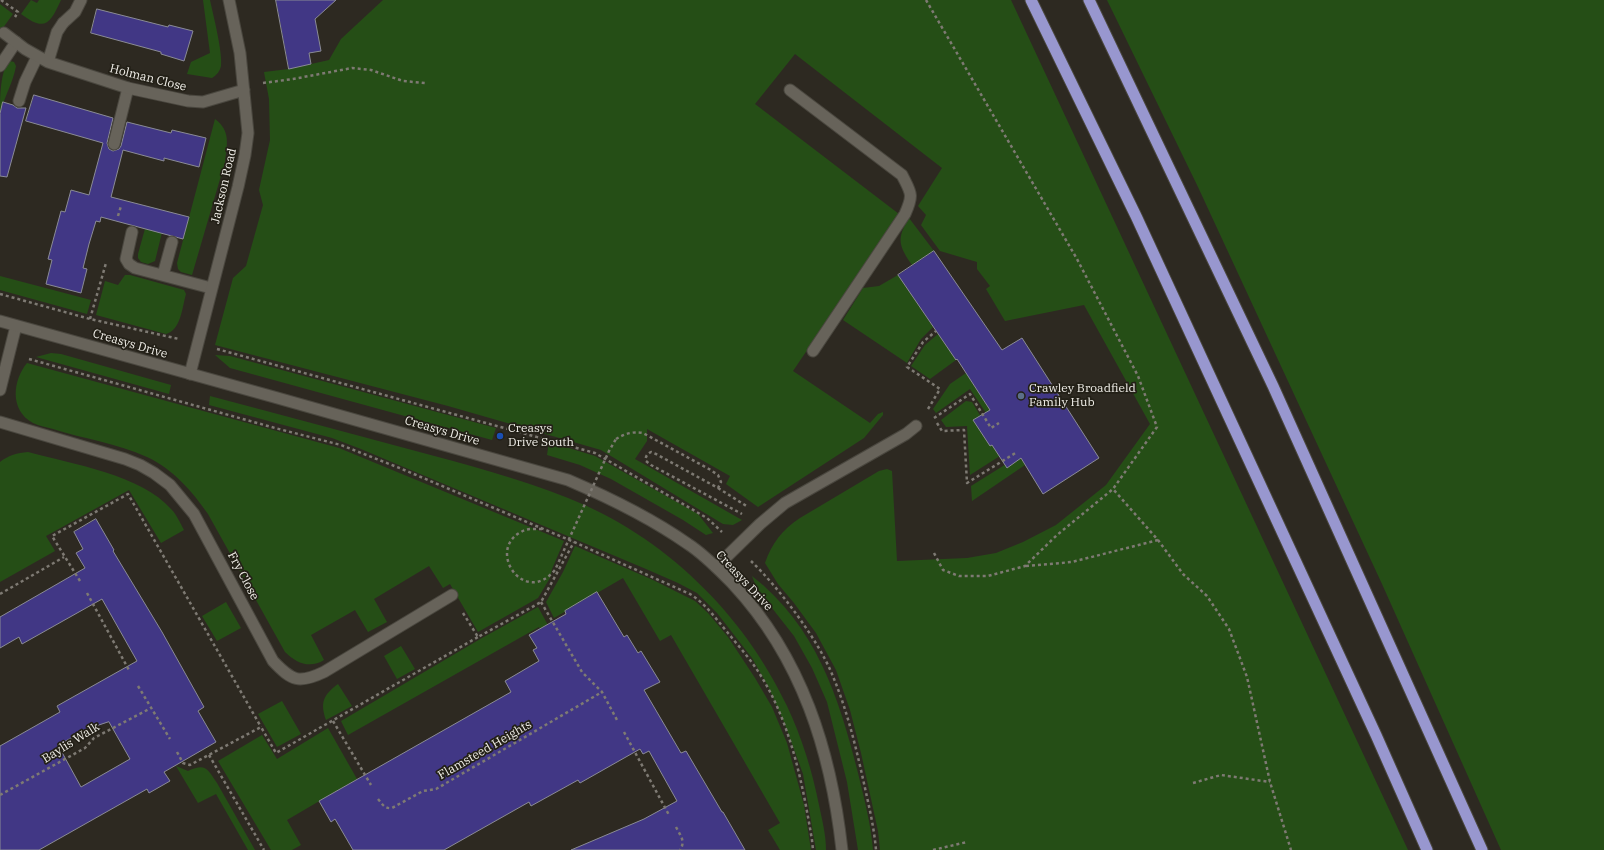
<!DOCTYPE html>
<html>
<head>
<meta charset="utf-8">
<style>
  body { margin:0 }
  canvas { display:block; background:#2d2921 }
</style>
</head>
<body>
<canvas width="1604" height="850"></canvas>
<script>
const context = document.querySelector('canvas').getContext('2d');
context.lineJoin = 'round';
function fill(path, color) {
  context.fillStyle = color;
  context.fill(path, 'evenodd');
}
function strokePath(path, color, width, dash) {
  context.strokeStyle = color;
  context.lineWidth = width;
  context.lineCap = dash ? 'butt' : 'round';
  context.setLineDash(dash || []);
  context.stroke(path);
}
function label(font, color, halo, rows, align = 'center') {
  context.font = font + ' "IBM Plex Serif",serif';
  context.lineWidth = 3.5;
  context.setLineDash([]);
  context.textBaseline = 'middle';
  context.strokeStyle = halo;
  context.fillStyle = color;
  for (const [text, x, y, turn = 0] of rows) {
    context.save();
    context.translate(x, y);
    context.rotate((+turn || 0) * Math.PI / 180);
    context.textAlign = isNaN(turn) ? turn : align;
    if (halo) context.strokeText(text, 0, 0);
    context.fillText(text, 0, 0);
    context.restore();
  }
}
fill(new Path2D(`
  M 31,0 L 37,3 L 39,0 L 61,0 C 50,24 45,32 21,14 Z
  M 203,0 L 210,0 C 213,14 223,53 221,66 C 220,71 217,75 212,78 L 187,74 L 191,62 L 210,53 Z
  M 383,0 L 1011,0 L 1408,850 L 880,850 L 878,831 L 861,753 L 850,710 L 836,670 L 816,633 L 794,603 L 778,584 L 765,563 C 772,543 782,530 800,518 L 879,471 L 887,469 L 892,471 L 897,561 L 967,558 L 996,553 L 1023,542 L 1056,525 L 1106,485 L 1150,424 L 1084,305 L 1005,321 L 986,289 L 990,286 L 977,269 L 977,262 L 940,251 L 921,225 L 926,215 L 918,206 L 942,168 L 795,54 L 755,104 L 899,214 L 793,371 L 870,423 L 878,414 L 883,412 L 883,415 L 864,438 L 758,507 L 726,484 L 730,476 L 647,429 L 647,441 L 635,459 L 742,520 L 733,525 L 723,524 L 601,450 L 448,406 L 215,345 L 233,278 L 246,266 L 263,205 L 259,190 L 270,140 L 269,99 L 264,72 L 289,69 L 329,60 L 341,39 Z
  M 1107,0 L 1604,0 L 1604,850 L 1501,850 L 1382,584 L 1198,187 Z
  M 0,4 L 13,14 L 0,32 Z
  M 10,61 L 14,62 L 16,66 C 13,83 4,97 0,114 C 0,99 0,69 10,61 Z
  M 215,119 C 231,131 227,144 225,162 L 192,275 L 181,272 L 178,269 L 177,263 Z
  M 151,207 L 167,212 L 155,261 L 148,264 L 141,262 L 138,258 L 138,254 Z
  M 909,218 L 934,251 L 912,265 C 899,246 896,239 909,218 Z
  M 125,275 L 130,275 L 184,290 L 186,294 C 182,308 181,330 166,334 L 96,315 L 105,281 L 118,285 Z
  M 898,275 L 933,327 L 921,339 L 907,363 L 843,320 L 863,288 L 879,286 Z
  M 0,276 L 91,300 L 87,314 L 0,290 Z
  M 938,334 L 956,360 L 930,379 L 911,366 L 925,345 Z
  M 51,353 L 61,354 L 171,385 L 169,394 L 36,357 Z
  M 215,355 L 230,356 L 496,428 L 492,440 L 230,368 Z
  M 27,363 L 339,448 L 564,541 L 552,569 L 550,578 L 538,598 L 478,632 L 450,584 L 443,588 L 429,566 L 374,599 L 387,622 L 368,632 L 355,610 L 311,635 L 324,660 C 310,669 296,663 285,652 L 208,514 C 192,491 173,469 147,457 C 117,443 84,439 53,429 C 47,427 39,426 33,423 C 9,410 13,380 27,363 Z
  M 966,373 L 996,420 L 992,422 L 970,389 L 936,413 L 933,409 L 950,384 Z
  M 210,396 C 278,414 345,432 412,450 C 464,464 518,478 568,498 C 664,536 743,613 787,706 C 802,738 812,770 819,805 C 822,820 826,834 826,850 L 816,850 L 803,774 L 784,722 L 768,686 L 752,658 L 717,613 L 697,593 L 678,583 L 646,569 L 361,449 L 332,438 L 209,405 Z
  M 966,401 L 972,402 L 995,440 L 1014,447 L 970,475 L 967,426 L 946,427 L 941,420 Z
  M 549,442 L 595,456 L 698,514 L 713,533 L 706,535 L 683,520 L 611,479 L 580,465 L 547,455 Z
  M 28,452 C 72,464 142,475 171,509 C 177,515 180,523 184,530 L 161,543 L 129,490 L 46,536 L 55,551 L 0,582 L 0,462 C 9,455 17,453 28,452 Z
  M 1019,456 L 1025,465 L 972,501 L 971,486 Z
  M 575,546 L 653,580 L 695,601 L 708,613 L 728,637 L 755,678 L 772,707 L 787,743 L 804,805 L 811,850 L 780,850 L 768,830 L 780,823 L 671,635 L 660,641 L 623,578 L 554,618 L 546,602 L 563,572 Z
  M 752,576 C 816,626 839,697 858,773 C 864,798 871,824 873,850 L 858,850 L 847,782 L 827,702 L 812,668 L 794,636 L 757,589 Z
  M 226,602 L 241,628 L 217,641 L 202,616 Z
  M 538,607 L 580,683 L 574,687 L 539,627 L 348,735 L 341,721 L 482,638 Z
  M 401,646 L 415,669 L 397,679 L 384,656 Z
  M 338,684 L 352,706 L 326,720 C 320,703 323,695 338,684 Z
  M 282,701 L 301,734 L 277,747 L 258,714 Z
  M 328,728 L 357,779 L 287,820 L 301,845 L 292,850 L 271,850 L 218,761 L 262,735 L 277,759 Z
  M 176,766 L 188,771 C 205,763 207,768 217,783 L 255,850 L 248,850 L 216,794 L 198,803 Z`), '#254e16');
const building = new Path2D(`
  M 276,0 L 336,0 L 315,19 L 321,51 L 309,53 L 311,64 L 289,69 Z
  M 97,9 L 168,27 L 169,25 L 193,31 L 184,61 L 161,54 L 161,52 L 91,33 Z
  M 34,95 L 113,118 L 107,143 L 109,149 L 113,151 L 119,149 L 121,146 L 127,122 L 171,133 L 172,130 L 206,138 L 199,167 L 164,158 L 164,161 L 123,150 L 111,197 L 189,217 L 183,239 L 101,217 L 100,222 L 96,221 L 89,244 L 83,268 L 87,269 L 81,293 L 46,284 L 52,260 L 48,259 L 61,211 L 65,212 L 71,190 L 89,195 L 103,143 L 26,121 Z
  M 3,102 L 13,105 L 17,108 L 26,108 L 7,177 L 0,176 L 0,114 Z
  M 934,251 L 1002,350 L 1022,338 L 1099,458 L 1043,494 L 1021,458 L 1007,468 L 992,445 L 990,446 L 973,420 L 990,410 L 957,359 L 956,360 L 898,275 Z
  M 96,519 L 114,550 L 113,551 L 162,632 L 204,707 L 198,711 L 216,742 L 164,772 L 170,781 L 149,793 L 147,789 L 39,850 L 0,850 L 0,746 L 60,712 L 57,706 L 137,661 L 102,599 L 22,644 L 19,637 L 0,648 L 0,617 L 85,568 L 76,553 L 83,549 L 74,532 ZM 109,722 L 130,759 L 81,787 L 58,745 L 90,728 Z
  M 597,592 L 624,637 L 627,635 L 638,653 L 641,651 L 660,682 L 644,690 L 681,753 L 686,751 L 722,812 L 723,812 L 745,850 L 571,850 L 644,819 L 677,801 L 649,751 L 643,754 L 640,749 L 580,783 L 578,780 L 531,806 L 529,802 L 444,850 L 353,850 L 335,819 L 331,822 L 319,801 L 511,692 L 505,681 L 539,661 L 533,650 L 537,648 L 529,635 L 566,614 L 565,611 Z`);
fill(building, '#413785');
strokePath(building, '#8a8b95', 1);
const service = new Path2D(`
  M 63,23 L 75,12 L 81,0
  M 0,66 L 16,42
  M 790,90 L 902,175 C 911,193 914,194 905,214 L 813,351
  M 19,101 L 25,82 L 37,57
  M 114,144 L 128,88
  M 132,232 L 126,259 L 129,264 L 135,268 L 211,288
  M 163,275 L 172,242
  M 716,567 L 760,524 L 785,503 L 906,434 L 916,426`);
const minor = new Path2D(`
  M 4,33 L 25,49 L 48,62 L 128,88 L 188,101 L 203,102 L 244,90
  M 48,62 L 57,32 L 63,23
  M 190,374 L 238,187 L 245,155 L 248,133 L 240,53 L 229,0
  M 0,390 L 16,326
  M 0,422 L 125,459 L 140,465 L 154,473 L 170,485 L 194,514 L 273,661 C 292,681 299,684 324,672 L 452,595`);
const tertiary = new Path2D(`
  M 0,321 L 274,397 L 568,480 C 610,498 651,518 688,544 C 705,555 719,570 733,584 C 802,658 831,751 842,850`);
const trunk = new Path2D(`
  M 1031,0 L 1136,216 L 1376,735 L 1427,850
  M 1089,0 L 1273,386 L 1482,850`);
strokePath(service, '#4a473f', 13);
strokePath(minor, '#4a473f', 13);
strokePath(tertiary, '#4a473f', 13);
strokePath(trunk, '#4a473f', 13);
strokePath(new Path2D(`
  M 1,0 L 18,12 L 15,17
  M 926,0 L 1077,259 L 1138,376 L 1157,427 L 1113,489 L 1158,540 L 1183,574 L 1207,596 L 1229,629 L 1247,677 L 1270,782 L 1291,850
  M 263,83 L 293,79 L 352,68 L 371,70 L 403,81 L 425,83
  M 118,216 L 121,206
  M 0,294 L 90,319 L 179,339
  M 90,319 L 106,263
  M 217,349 L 595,453 L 707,518 L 722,532
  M 29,359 L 275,428 L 341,445 L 402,469 L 574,542 L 690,594 C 706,604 716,619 728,633 C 736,643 745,653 753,664 C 789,714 802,780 812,840 L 813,850
  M 928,409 L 940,389 L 907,367 L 923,342 L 936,331
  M 934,418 L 970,394 L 991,428 L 999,423
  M 937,423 L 942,431 L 964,430 L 967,483 L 1017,452
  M 616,439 C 624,434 633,431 643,433 L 709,469 L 718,475 L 721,482 L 718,488 L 656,454 L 651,452 C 647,454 645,457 646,461 L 651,465 L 742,514
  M 718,488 L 748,507
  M 934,553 L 943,570 L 959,576 L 988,576 L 1025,566 L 1057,535 L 1113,489
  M 751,561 C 779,588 817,638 832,674 C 846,707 855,743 863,779 C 868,802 874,826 876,850
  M 1026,566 L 1072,562 L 1158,540
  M 80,581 L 52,536 L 128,494 L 261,727
  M 87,593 L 130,672
  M 0,594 L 64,557
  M 541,602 L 582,672 L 602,692 L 617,720
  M 463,613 L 478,637 L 541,602 L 574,542
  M 138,686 L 170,739
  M 333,721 L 371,785
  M 624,732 L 669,815
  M 177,752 L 183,763 L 190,765 L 261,727 L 276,753 L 478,637
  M 209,755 L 264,850
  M 1193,783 L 1221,775 L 1270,782
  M 0,795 L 85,748 L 94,738 L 151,708
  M 378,799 C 383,805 385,809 392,808 L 423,791 L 436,789 L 602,692
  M 676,827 C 680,835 686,841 680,850
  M 933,850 L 967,842`), '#7e7a73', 2.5, [3, 3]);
strokePath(service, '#67635a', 11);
strokePath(minor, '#67635a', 11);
strokePath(tertiary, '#67635a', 11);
strokePath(trunk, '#9897cf', 11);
strokePath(new Path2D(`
  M 542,529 C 535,529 527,528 521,532 C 486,550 524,607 555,570 L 609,451 L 616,439`), '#7e7a73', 2.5, [3, 3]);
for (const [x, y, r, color] of [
  [1021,396,4,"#5c6f8a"],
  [500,436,4,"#1a4fb4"]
]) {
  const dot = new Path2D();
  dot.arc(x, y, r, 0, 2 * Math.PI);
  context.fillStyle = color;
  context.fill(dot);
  strokePath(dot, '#232017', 1.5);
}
label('12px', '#f0eee8', '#232017', [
  ["Holman Close",148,78,14],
  ["Jackson Road",224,186,-77],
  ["Creasys Drive",130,344,16],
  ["Creasys Drive",442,431,16],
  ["Fry Close",243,576,62],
  ["Creasys Drive",744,581,47],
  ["Baylis Walk",71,743,-32],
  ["Flamsteed Heights",485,750,-30]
]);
label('12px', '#f0eee8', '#232017', [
  ["Crawley Broadfield",1029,389],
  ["Family Hub",1029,403],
  ["Creasys",508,429],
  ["Drive South",508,443]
], 'left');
</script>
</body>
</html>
